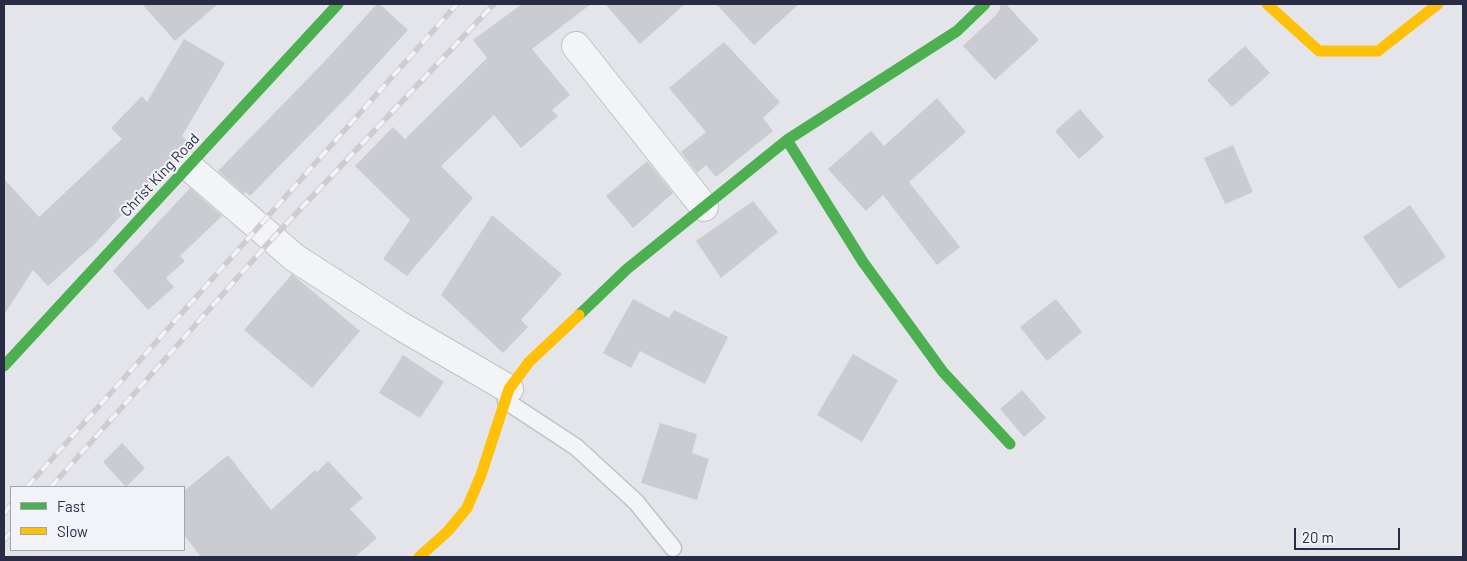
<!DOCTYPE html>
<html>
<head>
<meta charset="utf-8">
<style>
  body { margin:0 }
  #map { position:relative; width:1467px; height:561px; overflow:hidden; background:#e4e5ea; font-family:Barlow,sans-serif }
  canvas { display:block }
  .frame { position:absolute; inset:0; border:5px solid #282d45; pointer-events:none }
  .legend { position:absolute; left:10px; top:486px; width:175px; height:65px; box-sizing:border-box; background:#f2f3f9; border:1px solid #a1a4b1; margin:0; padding:6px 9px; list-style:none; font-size:15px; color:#282d45 }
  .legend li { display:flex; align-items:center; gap:10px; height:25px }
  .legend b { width:25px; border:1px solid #a1a4b1 }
  .scale { position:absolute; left:1294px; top:528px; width:106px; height:22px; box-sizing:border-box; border:2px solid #282d45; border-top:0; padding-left:6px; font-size:15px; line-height:18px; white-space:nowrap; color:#282d45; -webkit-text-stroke:4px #f2f3f9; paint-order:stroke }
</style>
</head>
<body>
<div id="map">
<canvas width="1467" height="561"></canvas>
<div class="frame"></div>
<ul class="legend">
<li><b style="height:6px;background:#4caf50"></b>Fast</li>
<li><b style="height:6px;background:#ffc107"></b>Slow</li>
</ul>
<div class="scale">20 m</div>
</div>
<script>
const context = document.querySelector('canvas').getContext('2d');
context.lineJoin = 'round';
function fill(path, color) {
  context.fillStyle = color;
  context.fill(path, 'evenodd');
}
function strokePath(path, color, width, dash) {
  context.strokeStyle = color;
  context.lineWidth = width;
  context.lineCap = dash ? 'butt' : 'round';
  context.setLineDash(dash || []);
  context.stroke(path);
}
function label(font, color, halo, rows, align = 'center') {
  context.font = font + ' Barlow,sans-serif';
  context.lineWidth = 4.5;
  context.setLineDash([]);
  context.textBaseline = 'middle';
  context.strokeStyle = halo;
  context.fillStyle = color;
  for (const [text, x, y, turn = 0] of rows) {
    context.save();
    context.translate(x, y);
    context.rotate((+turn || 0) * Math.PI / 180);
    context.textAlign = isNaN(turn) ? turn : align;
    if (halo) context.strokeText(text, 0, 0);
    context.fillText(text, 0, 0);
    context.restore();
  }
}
fill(new Path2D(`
  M 142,4 L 218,4 L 175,41 Z
  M 377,4 L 380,4 L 408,30 L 348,96 L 250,196 L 246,192 L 244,194 L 218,171 L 325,61 Z
  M 522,4 L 591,4 L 532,49 L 570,95 L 552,110 L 558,116 L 521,148 L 494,115 L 441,166 L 473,198 L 407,276 L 383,259 L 410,220 L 355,166 L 393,127 L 405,139 L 487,58 L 473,40 Z
  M 605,4 L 685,4 L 640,44 Z
  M 716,4 L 799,4 L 754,45 Z
  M 1000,4 L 1006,4 L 1039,40 L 995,80 L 963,46 L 996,15 L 1000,9 Z
  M 184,39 L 225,63 L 182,136 L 188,143 L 91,248 L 91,247 L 48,286 L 33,270 L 4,315 L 4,179 L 39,217 L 122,139 L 111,128 L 142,96 L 147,102 Z
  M 724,42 L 780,102 L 763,118 L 773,131 L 716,177 L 706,165 L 697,173 L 681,152 L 706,132 L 669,88 Z
  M 1245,46 L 1270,73 L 1232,107 L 1207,80 Z
  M 937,98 L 966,132 L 909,182 L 960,247 L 937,265 L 883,195 L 866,211 L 828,169 L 871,131 L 884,146 Z
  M 1080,109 L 1104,137 L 1079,159 L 1055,131 Z
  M 1233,145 L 1253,192 L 1225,204 L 1204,158 Z
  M 647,161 L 673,193 L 633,228 L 606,196 Z
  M 190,188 L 222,216 L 180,256 L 185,261 L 166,278 L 174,287 L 148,310 L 113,271 Z
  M 753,201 L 778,232 L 721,278 L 696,241 Z
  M 1410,205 L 1446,257 L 1399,289 L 1363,237 Z
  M 492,215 L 562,274 L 521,320 L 528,327 L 503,353 L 441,295 Z
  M 292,274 L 360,331 L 312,388 L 244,330 Z
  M 633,299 L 669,318 L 674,310 L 728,337 L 705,384 L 640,351 L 631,368 L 603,353 Z
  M 1056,299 L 1082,332 L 1047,361 L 1020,327 Z
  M 853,354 L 898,380 L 862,442 L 817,415 Z
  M 403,355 L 444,382 L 420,418 L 379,393 Z
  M 1022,390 L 1046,418 L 1024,437 L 1000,409 Z
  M 660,423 L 697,434 L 692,453 L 709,459 L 697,500 L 641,483 Z
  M 122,443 L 145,468 L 126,487 L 103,462 Z
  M 228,455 L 271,510 L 315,470 L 317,472 L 328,461 L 363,498 L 350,509 L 377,538 L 355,557 L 201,557 L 184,535 L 184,491 Z`), '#cbccd2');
const lane = new Path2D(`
  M 506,401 L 576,447 L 636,502 L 673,548`);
const street = new Path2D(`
  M 576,46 L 704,207
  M 188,166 L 295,258 L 399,325 L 509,389`);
strokePath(lane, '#c1c2c8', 19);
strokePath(street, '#c1c2c8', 30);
strokePath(lane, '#f3f4f6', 16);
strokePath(street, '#f3f4f6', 28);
strokePath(new Path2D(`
  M 787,140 L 863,262 L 943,372 L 1010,444
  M 579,315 L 627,269 L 787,140 L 957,31 L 985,4
  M 4,366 L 338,4`), '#4caf50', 11);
strokePath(new Path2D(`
  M 1267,4 L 1319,51 L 1378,51 L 1438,4
  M 419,557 L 448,531 L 467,508 L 481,475 L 509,389 L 529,362 L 579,315`), '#ffc107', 11);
const rail = new Path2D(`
  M 27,487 L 457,4
  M 51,487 L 271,240 L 494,4
  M 4,514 L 11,505
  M 4,540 L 11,532`);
strokePath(rail, '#cdcdd1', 5.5);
strokePath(rail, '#f2f3f9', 4, [11]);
label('15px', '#282d45', '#f2f3f9', [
  ["Christ King Road",160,175,-47]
]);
</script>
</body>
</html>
